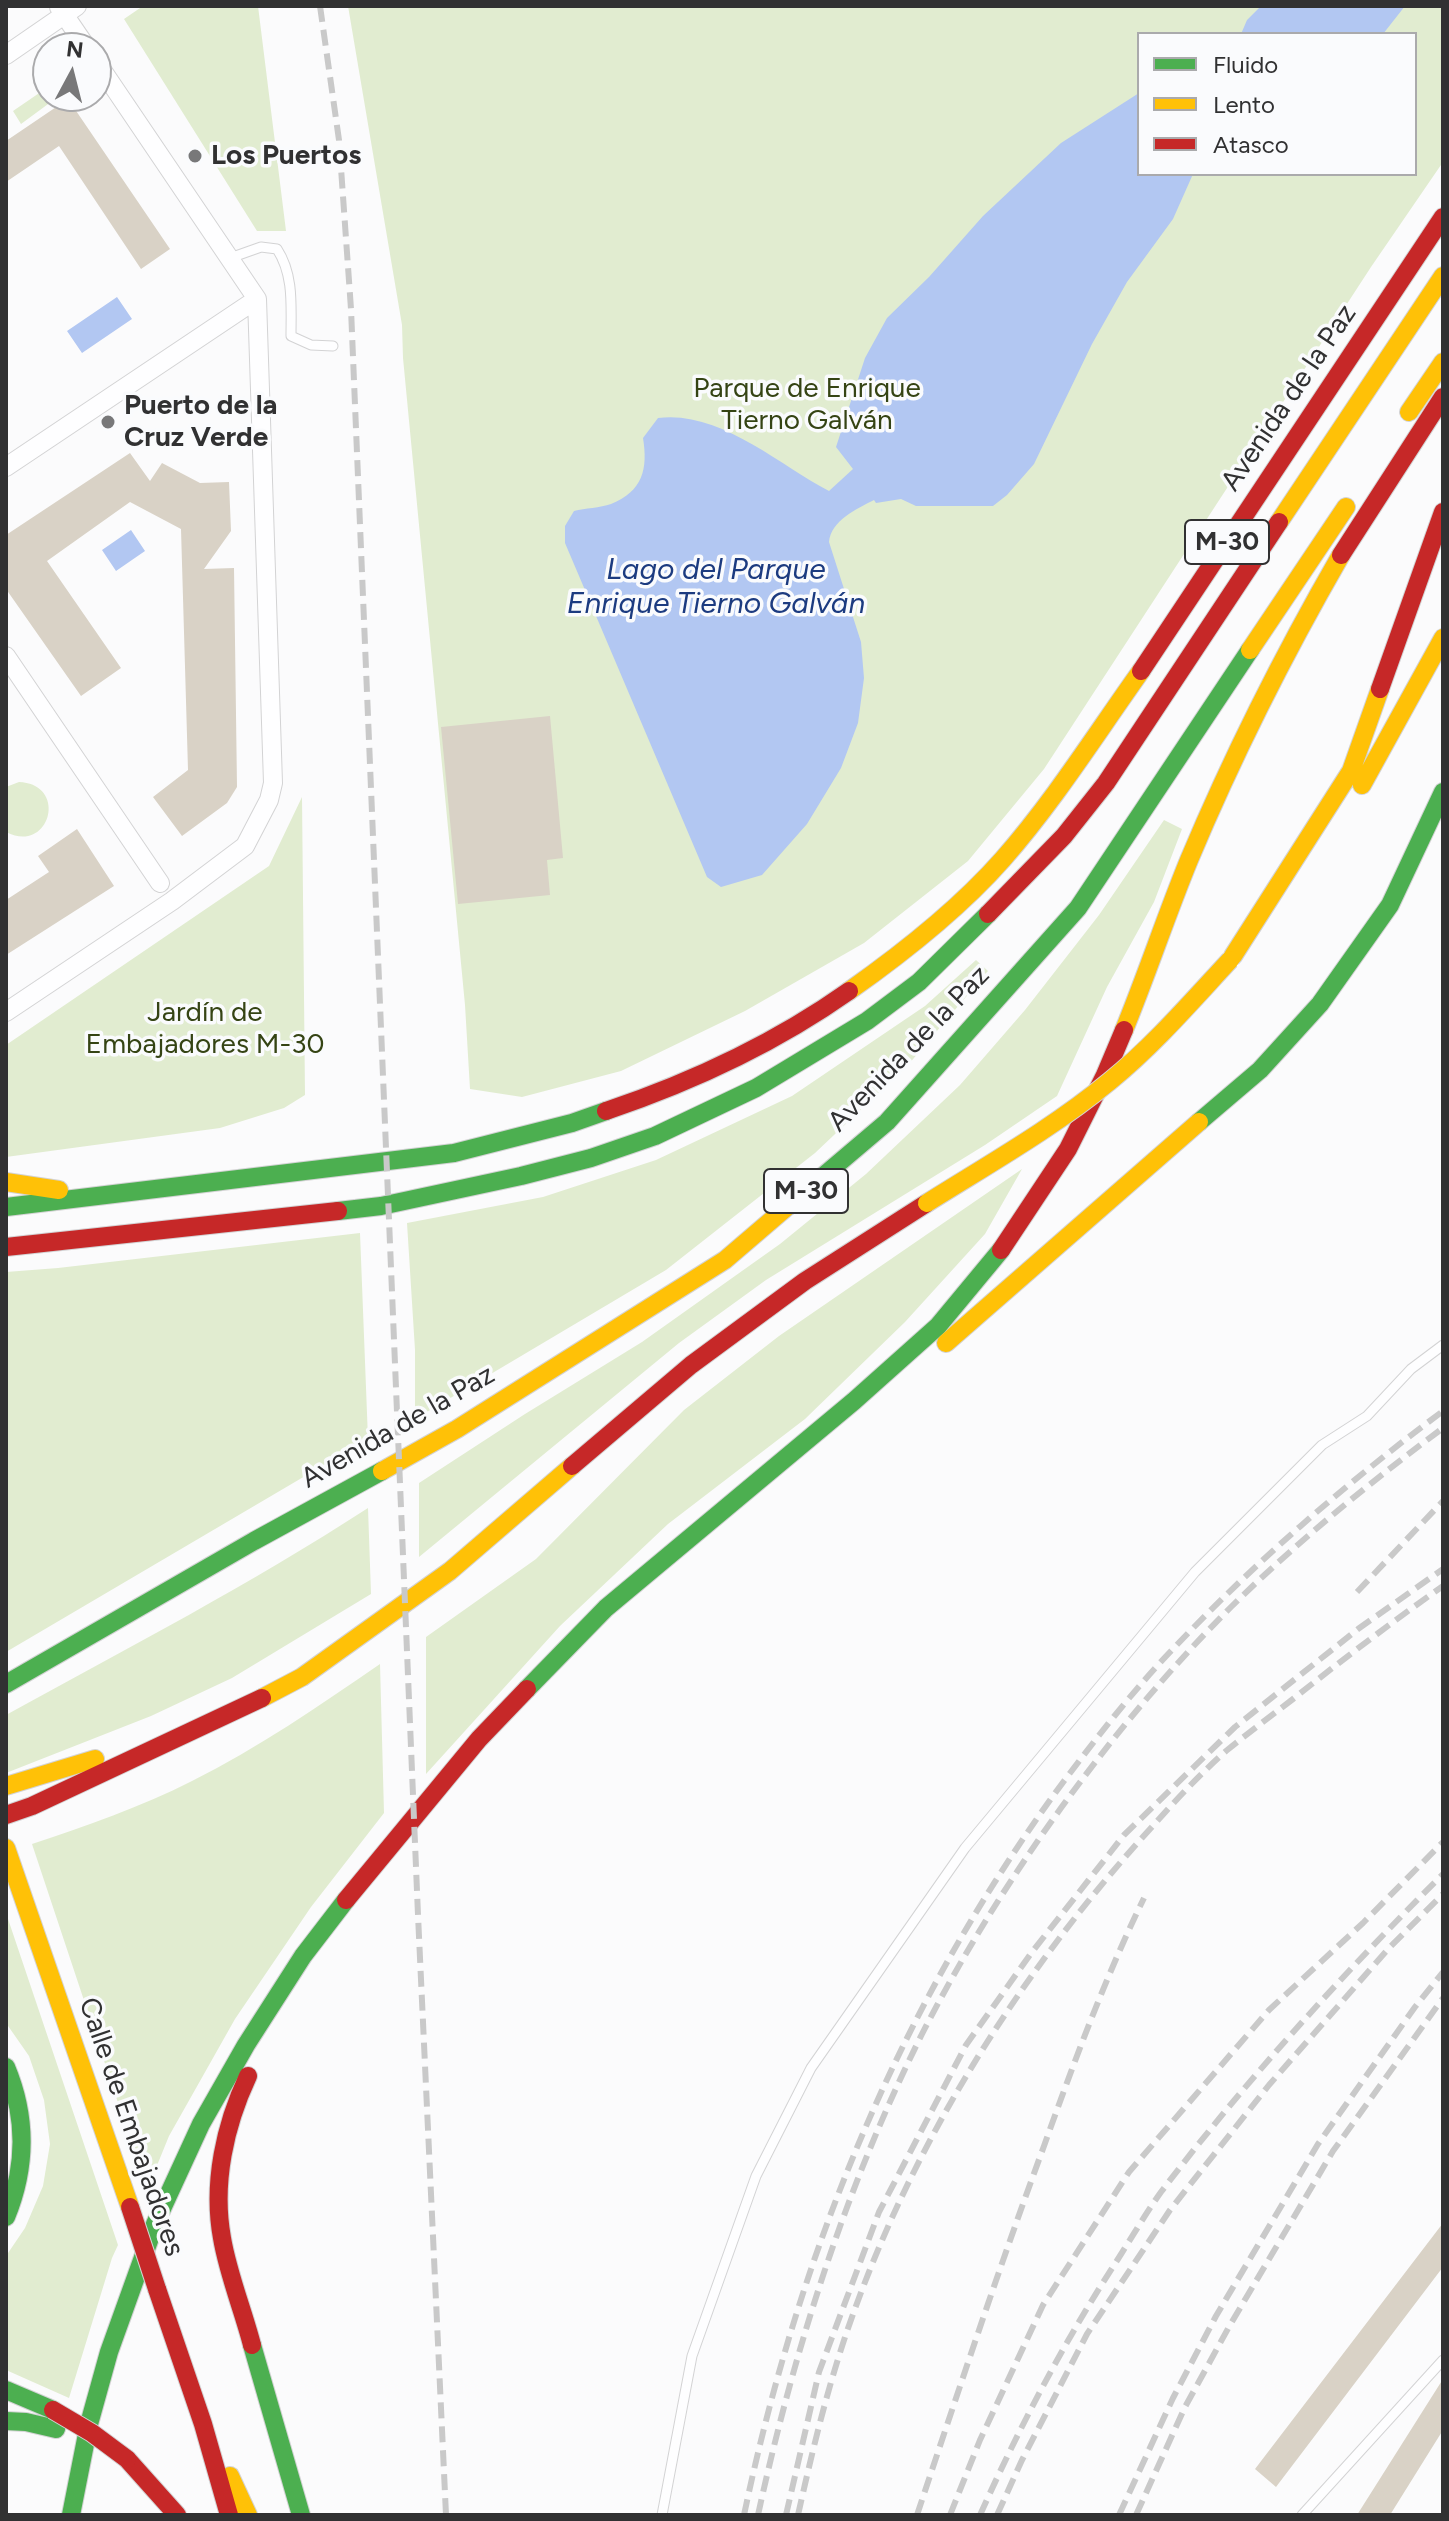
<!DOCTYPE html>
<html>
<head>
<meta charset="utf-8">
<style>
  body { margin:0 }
  #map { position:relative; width:1449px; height:2521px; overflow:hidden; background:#fbfbfc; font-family:Figtree,sans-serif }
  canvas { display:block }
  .frame { position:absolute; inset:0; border:8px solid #313132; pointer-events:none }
  .legend { position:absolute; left:1137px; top:32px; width:280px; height:144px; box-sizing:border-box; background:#fafbfd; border:2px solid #aaaaac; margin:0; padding:10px 14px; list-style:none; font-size:24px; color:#313132 }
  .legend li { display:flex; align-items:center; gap:16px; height:40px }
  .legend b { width:40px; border:2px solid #aaaaac }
  .north { position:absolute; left:32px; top:32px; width:80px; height:80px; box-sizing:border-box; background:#fafbfd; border:2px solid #aaaaac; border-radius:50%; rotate:7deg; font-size:22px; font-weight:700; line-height:32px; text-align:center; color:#313132 }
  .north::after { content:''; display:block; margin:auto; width:28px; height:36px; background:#787879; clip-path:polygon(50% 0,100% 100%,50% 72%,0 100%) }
</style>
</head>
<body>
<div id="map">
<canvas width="1449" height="2521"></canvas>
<div class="frame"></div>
<ul class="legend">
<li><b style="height:10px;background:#4caf50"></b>Fluido</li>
<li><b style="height:10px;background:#ffc107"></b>Lento</li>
<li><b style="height:10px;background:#c62828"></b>Atasco</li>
</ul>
<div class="north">N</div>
</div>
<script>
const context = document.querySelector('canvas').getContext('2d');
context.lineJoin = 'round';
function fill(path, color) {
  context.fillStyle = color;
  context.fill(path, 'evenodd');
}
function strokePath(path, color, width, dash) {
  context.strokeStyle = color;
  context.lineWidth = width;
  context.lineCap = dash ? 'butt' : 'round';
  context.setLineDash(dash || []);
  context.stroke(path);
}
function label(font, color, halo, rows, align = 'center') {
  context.font = font + ' Figtree,sans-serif';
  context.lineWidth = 7;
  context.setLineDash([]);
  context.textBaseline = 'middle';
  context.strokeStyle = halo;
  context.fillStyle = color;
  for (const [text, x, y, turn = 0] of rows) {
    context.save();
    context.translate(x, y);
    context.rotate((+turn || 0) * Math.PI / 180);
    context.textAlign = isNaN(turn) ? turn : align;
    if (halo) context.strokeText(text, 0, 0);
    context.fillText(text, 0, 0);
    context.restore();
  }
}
fill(new Path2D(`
  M 143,6 L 258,6 L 286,231 L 257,231 L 124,19 Z
  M 348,6 L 1443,6 L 1443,162 L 1371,267 L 1044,769 L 968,861 L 864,943 L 745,1011 L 621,1071 L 522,1097 L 470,1089 L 465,1005 L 403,358 L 402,325 ZM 1139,34 L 1415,34 L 1415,174 L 1139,174 Z
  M 48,87 L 48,96 L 59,96 L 21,124 L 13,111 Z
  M 19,782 C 69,784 50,855 6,832 L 6,787 Z
  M 302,797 L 305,1095 L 284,1108 L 220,1128 L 6,1157 L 6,1045 L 269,866 Z
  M 1164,820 L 1182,829 L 1154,902 L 1107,987 L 1057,1096 L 985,1145 L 766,1280 L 679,1343 L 419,1557 L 419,1483 L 525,1414 L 642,1342 L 780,1244 L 866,1174 L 960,1085 L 1025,1010 L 1099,915 Z
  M 976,960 L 988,971 L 908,1065 L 815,1153 L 666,1270 L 415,1419 L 415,1350 L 407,1223 L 543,1197 L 656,1160 L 792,1096 L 925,1006 Z
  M 1022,1169 L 985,1234 L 905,1322 L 805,1419 L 668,1524 L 560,1626 L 426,1774 L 426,1637 L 536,1559 L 684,1410 L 779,1336 Z
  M 360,1233 L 368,1439 L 6,1652 L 6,1272 L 58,1268 Z
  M 368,1508 L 371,1594 L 232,1678 L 151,1716 L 6,1773 L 6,1715 C 128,1648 251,1584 368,1508 Z
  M 380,1664 L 384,1813 L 311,1907 L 235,2019 L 169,2136 L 147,2190 L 32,1844 C 86,1826 141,1807 192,1781 C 258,1748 319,1706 380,1664 Z
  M 6,1913 L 118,2245 L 112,2258 L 69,2398 L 6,2370 L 6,2256 L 25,2228 L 43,2186 L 50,2144 L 44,2100 L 29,2056 L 6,2023 Z`), '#e1ecd0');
fill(new Path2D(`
  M 1261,6 L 1405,6 L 1383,34 L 1241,34 L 1247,20 Z
  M 1139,93 L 1139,174 L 1193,174 L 1173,219 L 1127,282 L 1092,344 L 1034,464 L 1007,495 L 993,506 L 916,506 L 901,499 L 876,503 L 874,500 C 856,509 831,521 829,542 L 861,642 L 864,678 L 858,723 L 841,768 L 807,824 L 762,875 L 721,887 L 707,877 L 565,543 L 565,526 L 574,511 C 585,508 600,508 611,504 C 643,491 648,469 643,438 L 658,418 C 719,410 778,464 829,491 L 853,469 L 836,447 L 865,358 L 887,318 L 929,277 L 983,216 L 1061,143 Z
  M 117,297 L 132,319 L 82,353 L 67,331 Z
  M 131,530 L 145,551 L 116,571 L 102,550 Z`), '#b2c7f2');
fill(new Path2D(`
  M 68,99 L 170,249 L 141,269 L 59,146 L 6,182 L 6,141 Z
  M 130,453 L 150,481 L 162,463 L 200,483 L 229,482 L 231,531 L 204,569 L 234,568 L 237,787 L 227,803 L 182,836 L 153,797 L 188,770 L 181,529 L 130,502 L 47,561 L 121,668 L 81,696 L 6,589 L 6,535 Z
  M 550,716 L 563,858 L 547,860 L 550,895 L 458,904 L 441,727 Z
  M 77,829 L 114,886 L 6,955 L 6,900 L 49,872 L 38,856 Z
  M 1443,2223 L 1443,2267 L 1276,2487 L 1255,2469 Z
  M 1443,2379 L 1443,2430 L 1390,2515 L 1357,2515 Z`), '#d9d2c6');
const lane = new Path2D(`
  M 230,258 L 261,247 L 277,249 C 294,275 291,306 291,336 L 311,345 L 333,346
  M 662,2515 L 692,2356 L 756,2176 L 811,2068 L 965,1848 L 1195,1572 L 1322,1445 L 1367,1416 L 1411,1369 L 1443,1345
  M 1302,2515 L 1443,2360`);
const street = new Path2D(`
  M 59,7 L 87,48
  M 6,55 L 77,6
  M 6,467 L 257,299
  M 6,656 L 160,883
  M 6,1012 L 172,901 L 245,846 L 269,800 L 273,783 L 257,299 L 96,61`);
const fast = new Path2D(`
  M 1199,1122 L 1260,1070 L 1320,1004 L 1390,905 L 1443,792
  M 788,1206 L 887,1122 L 1078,908 L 1250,650
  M 6,1207 L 454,1153 L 572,1123 L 606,1111
  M 338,1211 L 381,1206 L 521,1176 L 591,1158 L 655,1136 L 756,1088 L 867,1021 L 919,982 L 988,914
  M 6,1684 L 254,1541 L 382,1471
  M 527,1689 L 606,1608 L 854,1401 L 938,1326 L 1001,1250
  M 6,2067 C 27,2117 27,2166 6,2217
  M 252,2345 L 301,2515
  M 6,2390 L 53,2410
  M 6,2421 L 26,2422 L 56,2429
  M 71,2515 L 89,2424 L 109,2352 L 155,2224 L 201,2124 L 246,2045 L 303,1956 L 346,1900`);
const slow = new Path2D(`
  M 1409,412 L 1443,362
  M 1279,522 L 1443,276
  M 1250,650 L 1346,507
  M 1362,785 L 1443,638
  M 1233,956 L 1351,771 L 1380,689
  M 849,991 C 903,953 959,909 1003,859 C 1054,801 1096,734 1141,671
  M 1124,1030 C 1147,974 1166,916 1189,860 C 1233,755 1284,654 1341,555
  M 6,1182 L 59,1190
  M 946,1343 L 1199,1122
  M 382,1471 L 457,1429 L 725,1260 L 788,1206
  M 262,1698 L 302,1677 L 450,1571 L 572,1466
  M 6,1786 L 95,1759
  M 6,1848 L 130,2207
  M 230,2476 L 248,2515`);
const jam = new Path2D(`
  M 1341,555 L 1443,397
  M 1141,671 L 1443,217
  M 1380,689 L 1443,512
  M 988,914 L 1064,836 L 1106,783 L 1279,522
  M 606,1111 C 692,1082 774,1044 849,991
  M 6,1247 L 338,1211
  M 1001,1250 L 1068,1149 L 1105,1075 L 1124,1030
  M 572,1466 L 691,1365 L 805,1281 L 927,1203
  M 6,1815 L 32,1806 L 262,1698
  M 346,1900 L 479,1739 L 527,1689
  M 248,2076 C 225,2125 212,2183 222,2238 C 228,2274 243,2310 252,2345
  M 157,2289 L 203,2424 L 229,2515
  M 127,2459 L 177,2515`);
strokePath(lane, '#d3d3d4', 11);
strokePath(street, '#d3d3d4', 20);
strokePath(fast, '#d3d3d4', 20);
strokePath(slow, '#d3d3d4', 20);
strokePath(jam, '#d3d3d4', 20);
strokePath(lane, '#fefeff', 9);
strokePath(street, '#fefeff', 18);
strokePath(fast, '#4caf50', 18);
strokePath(slow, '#ffc107', 18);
strokePath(jam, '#c62828', 18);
strokePath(new Path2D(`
  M 320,6 L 339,140 L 351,309 L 418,1915 L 446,2515
  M 1357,1592 L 1443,1501
  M 744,2515 C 800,2249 902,2000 1064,1781 C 1098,1736 1132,1692 1171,1651 C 1255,1562 1345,1484 1443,1411
  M 758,2515 C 794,2350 846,2186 922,2034 C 999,1883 1111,1727 1231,1607 C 1297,1542 1369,1483 1443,1428
  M 786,2515 L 819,2372 L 879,2212 L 966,2045 L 1032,1952 L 1124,1835 L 1235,1727 L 1358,1629 L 1443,1569
  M 798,2515 C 813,2448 829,2381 852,2317 C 912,2148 1009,1991 1126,1856 C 1158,1820 1190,1783 1226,1751 C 1248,1733 1271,1716 1293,1699 C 1342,1660 1392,1622 1443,1586
  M 917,2515 C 958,2392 999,2268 1044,2146 C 1074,2062 1105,1978 1144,1898
  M 950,2515 L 980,2440 L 1043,2305 L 1129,2172 L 1269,2010 L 1363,1923 L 1443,1842
  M 980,2515 C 1020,2426 1065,2340 1118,2259 C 1132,2237 1146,2213 1161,2192 C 1247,2079 1343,1974 1443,1874
  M 997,2515 L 1022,2460 L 1087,2334 L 1170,2210 L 1269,2085 L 1389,1948 L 1443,1894
  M 1119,2515 L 1173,2398 L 1216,2316 L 1318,2144 L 1415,2007 L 1443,1972
  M 1136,2515 L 1185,2407 L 1230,2325 L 1333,2151 L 1443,1998`), '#c9c9c9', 6, [16, 8]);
const slowBridge = new Path2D(`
  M 927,1203 C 989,1164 1053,1128 1110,1081 C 1154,1045 1191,1002 1230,960`);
const jamBridge = new Path2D(`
  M 130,2207 L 157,2289
  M 53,2410 L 92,2433 L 127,2459`);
strokePath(slowBridge, '#d3d3d4', 20, []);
strokePath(jamBridge, '#d3d3d4', 20, []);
strokePath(slowBridge, '#ffc107', 18);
strokePath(jamBridge, '#c62828', 18);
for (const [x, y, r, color] of [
  [195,156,8,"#787879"],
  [108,422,8,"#787879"]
]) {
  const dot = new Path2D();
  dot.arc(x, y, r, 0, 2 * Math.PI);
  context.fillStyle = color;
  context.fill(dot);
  strokePath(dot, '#fafbfd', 3);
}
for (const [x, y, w] of [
  [1227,542,84],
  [806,1191,84]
]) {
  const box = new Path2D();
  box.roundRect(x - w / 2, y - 22, w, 44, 6);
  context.fillStyle = '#fafbfd';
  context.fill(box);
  strokePath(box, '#313132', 2);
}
label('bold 26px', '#313132', null, [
  ["M-30",1227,542],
  ["M-30",806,1191]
]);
label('bold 28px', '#313132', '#fafbfd', [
  ["Los Puertos",211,156],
  ["Puerto de la",124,406],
  ["Cruz Verde",124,438]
], 'left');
label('28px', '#354414', '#fafbfd', [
  ["Parque de Enrique",807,389],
  ["Tierno Galván",807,421],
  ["Jardín de",205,1013],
  ["Embajadores M-30",205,1045]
]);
label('28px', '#313132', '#fafbfd', [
  ["Avenida de la Paz",1289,398,-56],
  ["Avenida de la Paz",909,1049,-46],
  ["Avenida de la Paz",398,1427,-30],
  ["Calle de Embajadores",131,2127,71]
]);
label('italic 30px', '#1c3b80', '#fafbfd', [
  ["Lago del Parque",716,570],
  ["Enrique Tierno Galván",716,604]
]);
</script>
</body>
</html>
